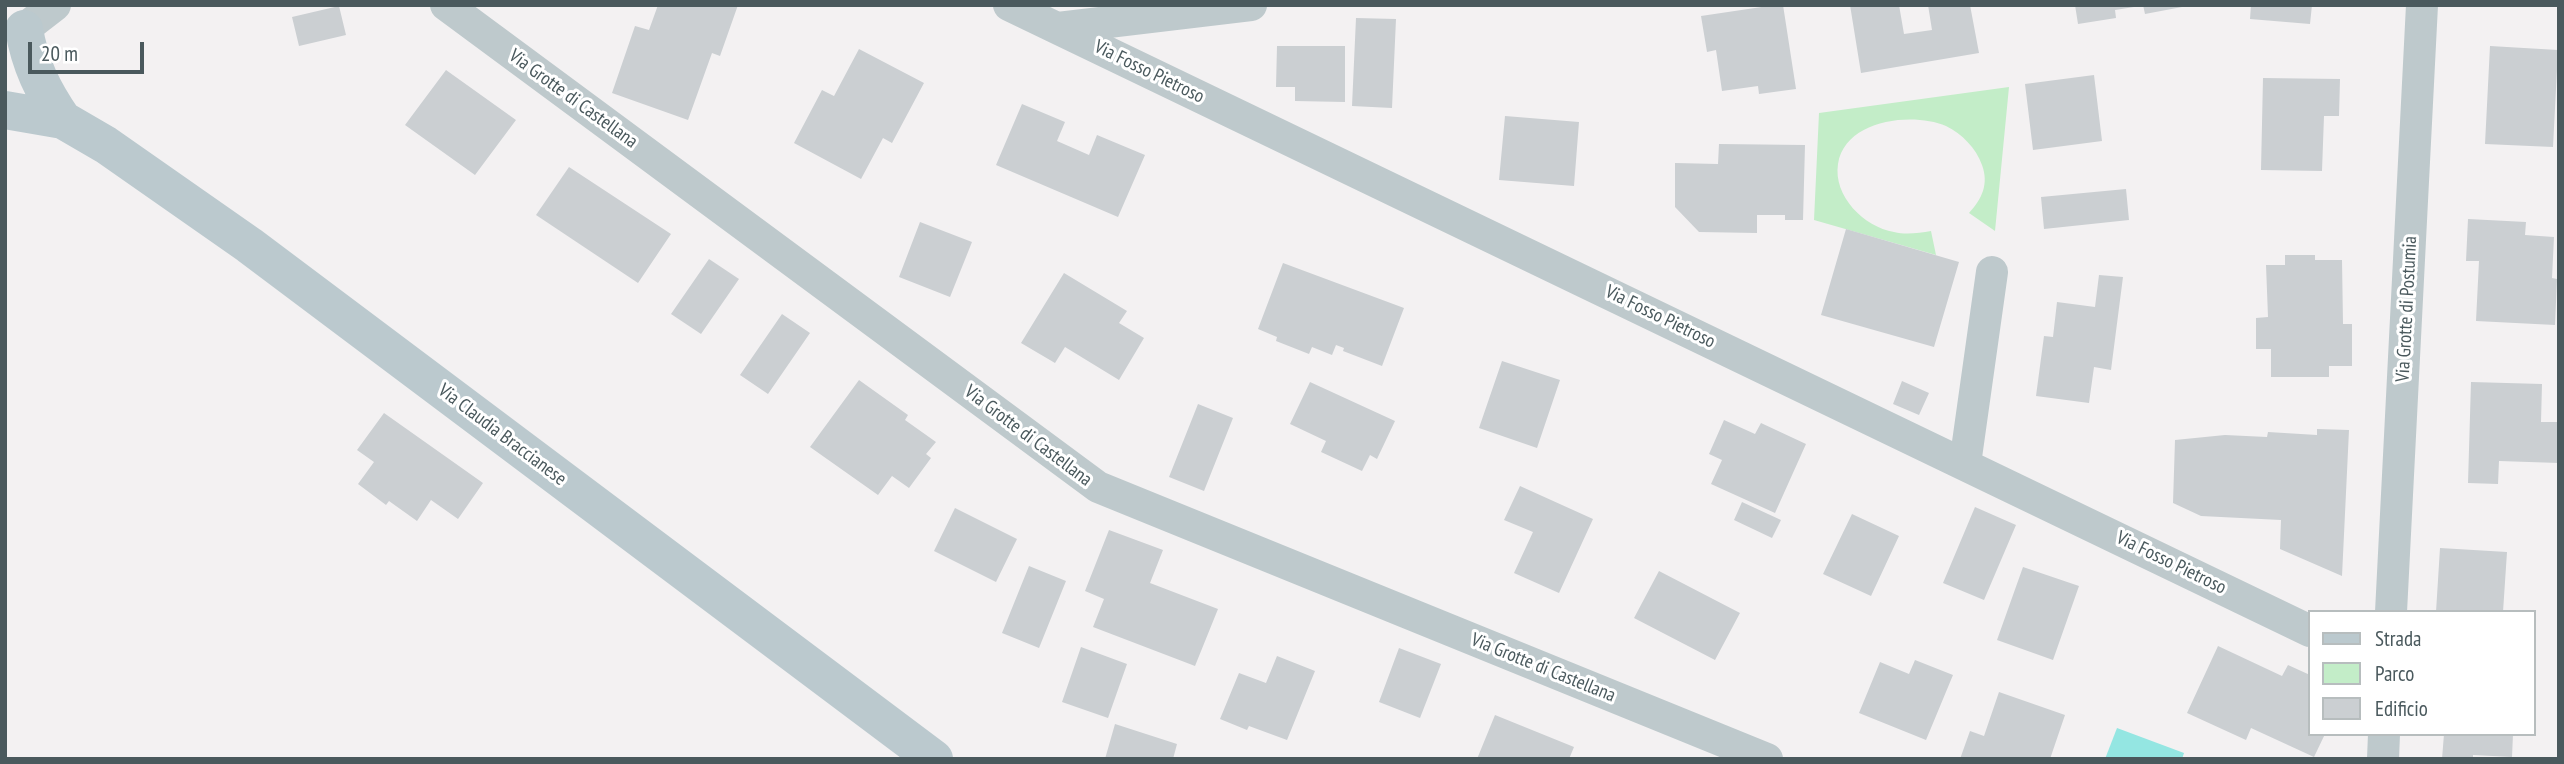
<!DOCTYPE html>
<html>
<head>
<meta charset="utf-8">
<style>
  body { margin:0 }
  #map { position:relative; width:2564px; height:764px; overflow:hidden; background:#f3f1f2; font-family:"PT Sans Narrow",sans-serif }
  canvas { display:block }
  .frame { position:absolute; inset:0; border:7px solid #4a595d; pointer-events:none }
  .legend { position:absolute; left:2308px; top:610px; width:228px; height:126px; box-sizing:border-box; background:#fff; border:2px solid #b7bdbe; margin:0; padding:9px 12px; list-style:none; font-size:21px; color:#4a595d }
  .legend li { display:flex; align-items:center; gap:14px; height:35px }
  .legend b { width:35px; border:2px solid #b7bdbe }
  .scale { position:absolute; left:28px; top:42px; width:116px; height:32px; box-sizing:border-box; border:4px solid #4a595d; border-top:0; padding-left:9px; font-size:21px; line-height:24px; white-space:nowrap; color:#4a595d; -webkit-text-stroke:5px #fff; paint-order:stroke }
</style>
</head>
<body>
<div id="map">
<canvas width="2564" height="764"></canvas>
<div class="frame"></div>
<ul class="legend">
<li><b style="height:9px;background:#bbc9ce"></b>Strada</li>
<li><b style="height:19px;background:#c3edc8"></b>Parco</li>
<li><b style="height:19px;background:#cbcfd2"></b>Edificio</li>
</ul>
<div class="scale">20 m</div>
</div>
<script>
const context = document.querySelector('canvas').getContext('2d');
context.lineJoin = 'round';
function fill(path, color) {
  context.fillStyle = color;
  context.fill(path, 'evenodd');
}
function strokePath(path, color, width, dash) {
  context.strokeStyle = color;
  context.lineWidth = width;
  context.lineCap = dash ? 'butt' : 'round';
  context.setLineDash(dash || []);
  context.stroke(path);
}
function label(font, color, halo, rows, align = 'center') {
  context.font = font + ' "PT Sans Narrow",sans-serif';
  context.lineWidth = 6;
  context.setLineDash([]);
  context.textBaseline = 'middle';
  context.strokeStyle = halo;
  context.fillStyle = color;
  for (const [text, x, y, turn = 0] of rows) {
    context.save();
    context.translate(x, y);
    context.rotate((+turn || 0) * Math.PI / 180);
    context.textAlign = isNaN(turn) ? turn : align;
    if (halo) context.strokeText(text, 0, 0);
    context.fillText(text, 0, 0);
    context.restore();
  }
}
fill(new Path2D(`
  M 2009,87 L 1995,231 L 1969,213 C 1982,199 1989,184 1982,165 C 1976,148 1962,134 1946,126 C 1913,112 1845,119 1838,164 C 1833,196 1864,227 1894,232 C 1906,235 1919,233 1931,231 L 1936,255 L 1814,220 L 1819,113 Z`), '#c3edc8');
fill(new Path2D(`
  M 2117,728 L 2184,753 L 2182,759 L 2105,759 Z`), '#94e6e2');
fill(new Path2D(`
  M 658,5 L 738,5 L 720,56 L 712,53 L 688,120 L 612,93 L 635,26 L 649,30 Z
  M 1775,5 L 1783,5 L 1796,89 L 1759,94 L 1758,86 L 1722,91 L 1716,50 L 1707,52 L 1701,16 Z
  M 1850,5 L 1899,5 L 1904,34 L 1932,30 L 1928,5 L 1970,5 L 1979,53 L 1861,73 Z
  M 2075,5 L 2134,5 L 2134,7 L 2115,10 L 2116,18 L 2078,24 Z
  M 2143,5 L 2182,5 L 2182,7 L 2145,14 Z
  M 2251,5 L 2312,5 L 2310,24 L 2250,19 Z
  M 339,6 L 346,35 L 299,46 L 292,17 Z
  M 1356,18 L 1396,19 L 1392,108 L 1352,106 Z
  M 1277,46 L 1345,46 L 1345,102 L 1295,101 L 1295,87 L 1276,87 Z
  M 2490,46 L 2558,50 L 2553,147 L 2485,144 Z
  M 859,49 L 924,83 L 892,143 L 883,138 L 861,179 L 794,143 L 822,90 L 834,96 Z
  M 446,70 L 516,120 L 475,175 L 405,125 Z
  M 2094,75 L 2102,141 L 2033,150 L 2025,84 Z
  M 2263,78 L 2340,79 L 2339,116 L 2324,116 L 2322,171 L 2261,170 Z
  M 1022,104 L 1065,122 L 1057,141 L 1089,155 L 1097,135 L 1145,155 L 1118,217 L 996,165 Z
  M 1505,116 L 1579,122 L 1574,186 L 1499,180 Z
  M 1719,144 L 1805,145 L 1803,220 L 1785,220 L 1785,215 L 1757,215 L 1757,233 L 1699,232 L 1675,207 L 1675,163 L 1718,164 Z
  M 569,167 L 671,234 L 638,283 L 536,215 Z
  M 2126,189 L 2129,220 L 2044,229 L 2041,197 Z
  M 2468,219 L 2526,222 L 2525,235 L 2554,237 L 2552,278 L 2557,279 L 2555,325 L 2476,321 L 2479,261 L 2466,261 Z
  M 920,222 L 972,242 L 950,297 L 899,277 Z
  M 1846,229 L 1959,262 L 1934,347 L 1821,315 Z
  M 2285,255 L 2315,255 L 2315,260 L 2342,260 L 2343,324 L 2352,324 L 2352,366 L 2329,366 L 2329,377 L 2271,377 L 2271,349 L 2256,349 L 2256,318 L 2268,317 L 2266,265 L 2285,265 Z
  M 709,259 L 739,279 L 701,334 L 671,314 Z
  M 1283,263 L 1404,308 L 1382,366 L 1343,351 L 1344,348 L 1336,345 L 1332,355 L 1312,347 L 1309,354 L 1276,341 L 1277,337 L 1258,329 Z
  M 1064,273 L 1127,311 L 1119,323 L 1144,338 L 1119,380 L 1065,347 L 1055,363 L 1021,343 Z
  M 2099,275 L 2123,277 L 2111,370 L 2094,367 L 2089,403 L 2036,396 L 2044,336 L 2053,337 L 2057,302 L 2095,307 Z
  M 782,314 L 810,333 L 768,394 L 740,375 Z
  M 1502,361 L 1560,380 L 1537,448 L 1479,428 Z
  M 859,380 L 908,415 L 905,420 L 936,442 L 926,454 L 931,458 L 909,488 L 892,476 L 878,495 L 810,447 Z
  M 1902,381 L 1929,393 L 1919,415 L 1893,404 Z
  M 1310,382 L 1395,421 L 1377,459 L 1370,455 L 1362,471 L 1321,452 L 1326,441 L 1290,424 Z
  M 2471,382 L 2542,384 L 2541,422 L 2559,422 L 2559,463 L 2499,461 L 2498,484 L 2468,483 Z
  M 1198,404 L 1233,418 L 1204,491 L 1169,477 Z
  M 384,413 L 483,483 L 458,519 L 431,500 L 417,521 L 389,501 L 386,505 L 358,484 L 374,462 L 357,450 Z
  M 1724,420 L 1755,434 L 1761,423 L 1806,444 L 1775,513 L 1711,484 L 1722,460 L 1709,454 Z
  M 2317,429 L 2349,430 L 2342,576 L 2280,549 L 2281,520 L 2201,516 L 2173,503 L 2175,440 L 2225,435 L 2267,437 L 2268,432 L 2317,435 Z
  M 1520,486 L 1593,519 L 1559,593 L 1514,573 L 1533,532 L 1504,520 Z
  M 1742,502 L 1781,520 L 1772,538 L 1734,520 Z
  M 1975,507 L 2016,525 L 1984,600 L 1943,583 Z
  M 955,508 L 1017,539 L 996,582 L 934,551 Z
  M 1852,514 L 1899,536 L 1871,596 L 1823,574 Z
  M 1109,530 L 1163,550 L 1150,583 L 1218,609 L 1195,666 L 1093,627 L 1104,599 L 1085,591 Z
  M 2440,548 L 2507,552 L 2503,612 L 2436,612 Z
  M 1029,566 L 1066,581 L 1039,648 L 1002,633 Z
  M 2023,567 L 2079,586 L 2053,660 L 1997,640 Z
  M 1659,571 L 1740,613 L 1715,660 L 1634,618 Z
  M 2218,646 L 2282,676 L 2288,665 L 2310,675 L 2310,734 L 2325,734 L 2314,757 L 2251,728 L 2246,740 L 2187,713 Z
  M 1081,647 L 1127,664 L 1108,718 L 1062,702 Z
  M 1399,648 L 1441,664 L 1420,718 L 1379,702 Z
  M 1277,656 L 1315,671 L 1287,740 L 1249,726 L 1247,730 L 1220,719 L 1239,673 L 1266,683 Z
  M 1915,660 L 1953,675 L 1926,740 L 1859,713 L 1880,662 L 1909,674 Z
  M 1999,692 L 2065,715 L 2050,759 L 1960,759 L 1970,731 L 1984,736 Z
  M 1495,715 L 1574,747 L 1569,759 L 1477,759 Z
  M 1115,724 L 1177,744 L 1173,759 L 1105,759 Z
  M 2444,734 L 2513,734 L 2512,757 L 2473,755 L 2473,759 L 2442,759 Z`), '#cbcfd2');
strokePath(new Path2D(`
  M 446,5 L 1098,487 L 1767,759
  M 1009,5 L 2310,631
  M 1058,28 L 1251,5
  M 24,29 L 55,5
  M 1965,464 L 1992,272
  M 2391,612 L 2422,5
  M 2383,759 L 2384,734`), '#bec9cc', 32);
strokePath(new Path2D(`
  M 24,29 C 30,65 43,91 63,120
  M 5,110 L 63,120 L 106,145 L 249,245 L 934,759`), '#bbc9ce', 38);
label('19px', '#4a595d', '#fff', [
  ["Via Fosso Pietroso",1149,72,26],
  ["Via Grotte di Castellana",573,99,36],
  ["Via Grotte di Postumia",2407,309,-87],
  ["Via Fosso Pietroso",1660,317,26],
  ["Via Claudia Braccianese",502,435,37],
  ["Via Grotte di Castellana",1028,436,37],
  ["Via Fosso Pietroso",2171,563,26],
  ["Via Grotte di Castellana",1543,668,22]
]);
</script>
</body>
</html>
